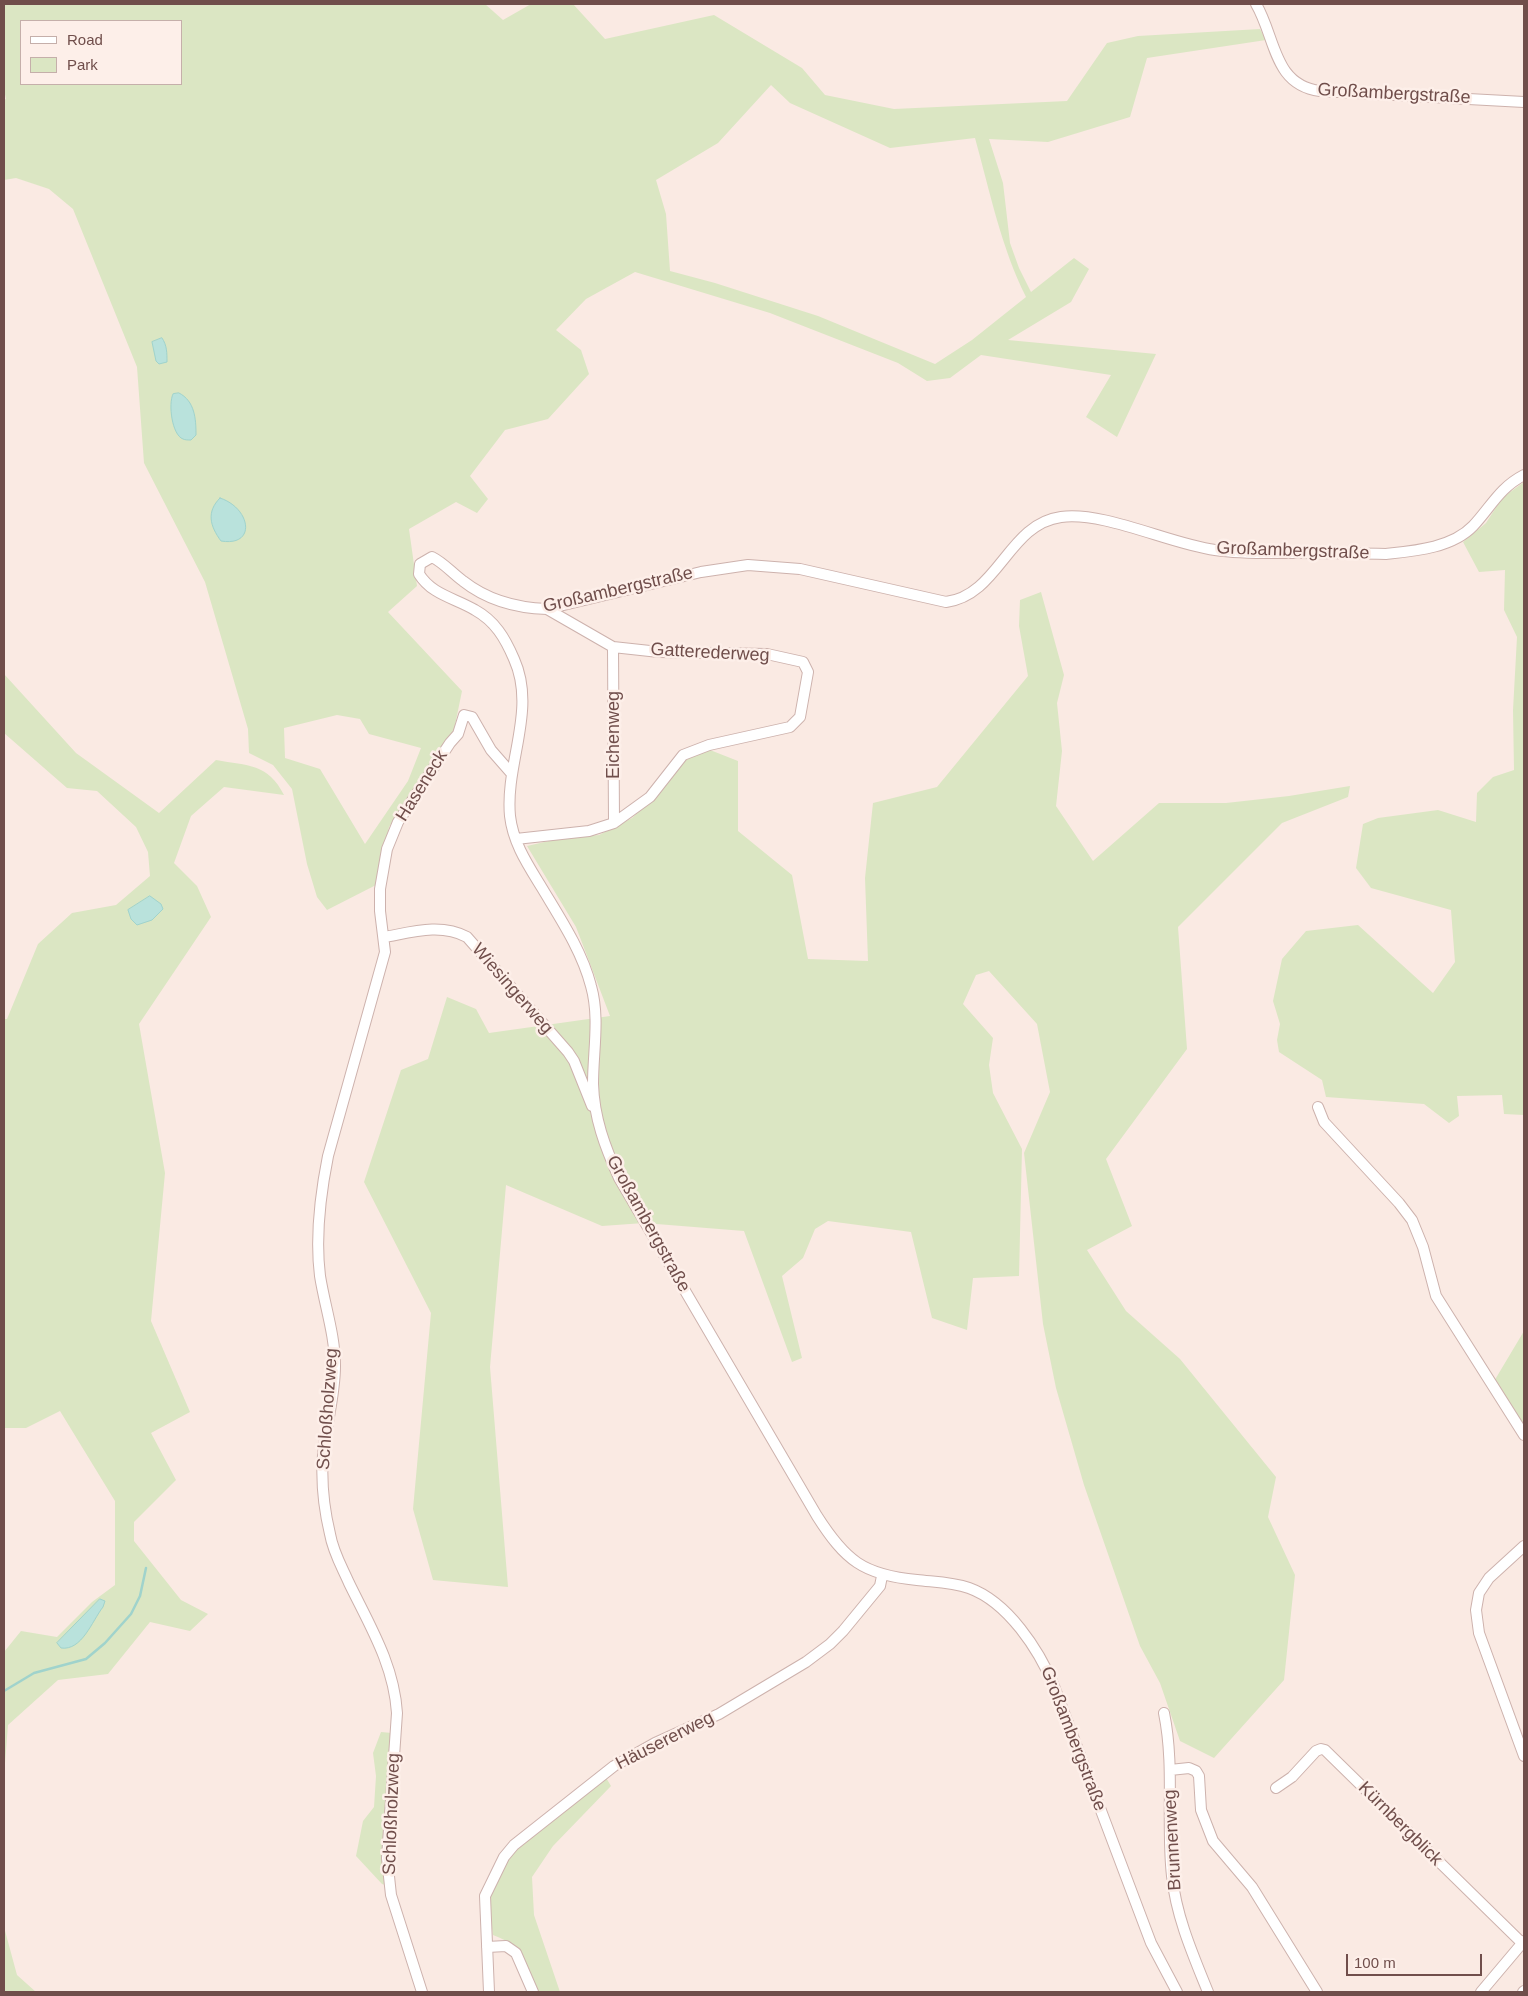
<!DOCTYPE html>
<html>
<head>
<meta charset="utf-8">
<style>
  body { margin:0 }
  #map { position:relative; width:1528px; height:1996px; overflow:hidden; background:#faeae3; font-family:Helvetica,sans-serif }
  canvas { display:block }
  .frame { position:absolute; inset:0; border:5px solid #704e4b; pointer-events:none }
  .legend { position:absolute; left:20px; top:20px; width:162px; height:65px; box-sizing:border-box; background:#fdefe9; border:1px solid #c5afaa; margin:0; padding:6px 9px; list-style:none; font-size:15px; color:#704e4b }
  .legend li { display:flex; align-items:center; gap:10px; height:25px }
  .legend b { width:25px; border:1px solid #c5afaa }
  .scale { position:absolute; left:1346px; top:1954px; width:136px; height:22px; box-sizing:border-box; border:2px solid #704e4b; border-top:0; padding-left:6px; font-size:15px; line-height:18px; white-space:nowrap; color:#704e4b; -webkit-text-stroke:4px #fdefe9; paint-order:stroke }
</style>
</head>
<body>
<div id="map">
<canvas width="1528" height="1996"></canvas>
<div class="frame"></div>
<ul class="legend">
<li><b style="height:6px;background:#fff"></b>Road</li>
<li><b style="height:14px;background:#dbe6c3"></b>Park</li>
</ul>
<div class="scale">100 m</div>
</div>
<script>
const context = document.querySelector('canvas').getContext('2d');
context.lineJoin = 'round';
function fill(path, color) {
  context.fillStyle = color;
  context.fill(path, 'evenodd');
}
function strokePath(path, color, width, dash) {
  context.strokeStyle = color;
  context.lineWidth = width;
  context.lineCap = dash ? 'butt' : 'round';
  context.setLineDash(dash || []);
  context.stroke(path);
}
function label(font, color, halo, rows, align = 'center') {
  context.font = font + ' Helvetica,sans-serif';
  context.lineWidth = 5;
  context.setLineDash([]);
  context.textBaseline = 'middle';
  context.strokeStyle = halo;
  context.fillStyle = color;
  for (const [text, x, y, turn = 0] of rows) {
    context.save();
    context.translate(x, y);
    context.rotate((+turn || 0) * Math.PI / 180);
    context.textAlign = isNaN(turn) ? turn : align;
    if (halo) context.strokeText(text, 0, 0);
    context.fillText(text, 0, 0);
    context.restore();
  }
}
fill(new Path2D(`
  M 4,4 L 485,4 L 503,20 L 531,4 L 573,4 L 605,39 L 714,15 L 802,68 L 825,95 L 894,109 L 1067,101 L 1107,43 L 1138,36 L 1260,29 L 1266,40 L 1147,58 L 1130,117 L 1048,142 L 989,139 L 1003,183 L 1010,243 L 1019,268 L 1031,292 L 1074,258 L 1089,269 L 1071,302 L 1008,340 L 1156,354 L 1117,437 L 1086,417 L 1111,375 L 981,355 L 950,378 L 927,381 L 898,363 L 770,313 L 635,272 L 586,299 L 556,330 L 581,350 L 589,374 L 548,419 L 505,430 L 470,476 L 488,499 L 477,513 L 456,502 L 409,529 L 417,586 L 388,612 L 462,691 L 454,730 L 389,827 L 380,866 L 378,884 L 327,910 L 317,897 L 307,864 L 292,789 L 273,765 L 249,753 L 248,729 L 205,582 L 144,463 L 137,367 L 73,209 L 49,189 L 16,178 L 4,180 L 4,100 L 6,99 L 4,90 ZM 21,21 L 181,21 L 181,84 L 21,84 ZM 771,85 L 790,103 L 890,148 L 975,138 C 990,192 1001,247 1026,297 L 972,340 L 935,364 L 818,316 L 715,283 L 670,271 L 666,214 L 656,180 L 718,143 ZM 337,715 L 360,719 L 369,734 L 421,748 L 408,781 L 365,844 L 320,769 L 285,758 L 284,728 Z
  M 1524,482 L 1524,1115 L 1504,1114 L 1502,1095 L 1457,1096 L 1459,1116 L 1449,1123 L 1424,1104 L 1326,1097 L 1322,1080 L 1279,1052 L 1277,1040 L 1280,1024 L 1273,1001 L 1282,959 L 1306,931 L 1358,925 L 1433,993 L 1455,962 L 1451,910 L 1371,888 L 1356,868 L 1363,824 L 1378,818 L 1438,810 L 1476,822 L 1477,793 L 1493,777 L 1514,770 L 1513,710 L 1517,637 L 1504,610 L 1505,570 L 1479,572 L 1463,542 L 1486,523 L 1502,498 Z
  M 1041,592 L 1064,675 L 1057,703 L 1062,751 L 1056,806 L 1093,861 L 1159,803 L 1226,803 L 1289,796 L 1350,786 L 1348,797 L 1282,823 L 1178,927 L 1187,1049 L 1106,1159 L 1132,1226 L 1087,1250 L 1126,1311 L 1180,1359 L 1276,1477 L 1268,1517 L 1295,1575 L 1284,1680 L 1214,1758 L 1180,1741 L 1160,1683 L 1140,1646 L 1084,1485 L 1056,1388 L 1043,1324 L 1024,1153 L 1050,1092 L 1037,1024 L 989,971 L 976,975 L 963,1004 L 993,1038 L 989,1065 L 993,1093 L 1022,1149 L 1019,1276 L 973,1278 L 967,1330 L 932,1318 L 911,1232 L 828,1221 L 815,1229 L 803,1258 L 782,1276 L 802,1358 L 792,1362 L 744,1231 L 644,1223 L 602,1226 L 506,1185 L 490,1367 L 508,1587 L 433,1580 L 413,1509 L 431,1313 L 364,1182 L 401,1070 L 428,1059 L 447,997 L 476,1009 L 489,1033 L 610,1016 L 576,927 L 527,846 L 562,838 L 599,835 L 632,818 L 667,784 L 686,758 L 710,750 L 738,761 L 738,831 L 792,875 L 808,959 L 868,961 L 865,878 L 873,803 L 937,787 L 1028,676 L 1019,626 L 1020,600 Z
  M 4,674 L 76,753 L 159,813 L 216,760 C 248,766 268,763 284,795 L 224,787 L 191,816 L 174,863 L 197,886 L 211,917 L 139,1024 L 165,1173 L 151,1321 L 190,1412 L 151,1433 L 176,1480 L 134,1522 L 134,1541 L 181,1600 L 208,1614 L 190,1631 L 150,1622 L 108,1674 L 58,1680 L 8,1725 L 4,1776 L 4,1652 L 21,1631 L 57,1637 L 92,1602 L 115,1585 L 115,1501 L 60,1411 L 26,1428 L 4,1428 L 4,1019 L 7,1019 L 38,944 L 72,913 L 116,905 L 150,876 L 148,852 L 136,827 L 97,791 L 67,788 L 4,733 Z
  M 1524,1331 L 1524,1430 L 1493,1383 Z
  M 381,1732 L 392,1733 L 388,1886 L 382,1884 L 356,1856 L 363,1821 L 374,1807 L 376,1776 L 373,1753 Z
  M 605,1776 L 611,1786 L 553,1846 L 532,1877 L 534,1915 L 560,1992 L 539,1992 C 526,1964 524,1946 493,1935 C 492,1924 487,1908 489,1897 C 499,1848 568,1805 605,1776 Z
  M 4,1927 L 17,1975 L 36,1992 L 4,1992 Z`), '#dbe6c3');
const water = new Path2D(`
  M 162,338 C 167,345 167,353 167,362 L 159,364 L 156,361 L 152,342 Z
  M 179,393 C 195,401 196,419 196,435 L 191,440 C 188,440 185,440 183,439 C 172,435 168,404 173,394 Z
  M 220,498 C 251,508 257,547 221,541 C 210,526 206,512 220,498 Z
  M 150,896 L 161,904 L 163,909 L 152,920 L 137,925 L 131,919 L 128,910 Z
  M 100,1599 L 105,1601 L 103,1607 C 92,1621 82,1651 61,1648 L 57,1643 Z`);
fill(water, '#b9e2dc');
strokePath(water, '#a0d3cc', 1);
strokePath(new Path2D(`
  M 4,1691 L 34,1673 L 86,1659 L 105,1643 L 131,1614 L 140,1596 L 146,1568`), '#a0d3cc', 2.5);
const minor = new Path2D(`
  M 1256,4 C 1276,38 1273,85 1320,91 L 1524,102
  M 613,647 L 614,823
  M 516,839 L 589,831 L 614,823 L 650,797 L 683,755 L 709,745 L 790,727 L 800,717 L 808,672 L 803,662 L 767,654 L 659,652 L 613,647 L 547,609
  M 385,937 C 412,932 441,923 467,937 L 568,1052 L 574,1061 L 592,1106
  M 1318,1107 L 1324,1122 L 1399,1203 L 1412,1220 L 1423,1247 L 1436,1296 L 1524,1435
  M 1524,1546 L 1489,1578 L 1479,1593 L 1476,1610 L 1479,1633 L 1524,1756
  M 1164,1713 C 1175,1767 1166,1822 1172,1876 C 1176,1916 1193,1955 1208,1992
  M 1170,1770 L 1189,1768 L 1196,1771 L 1199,1776 L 1201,1810 L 1213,1841 L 1252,1887 L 1317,1992
  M 1276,1788 L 1292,1777 L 1316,1751 L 1321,1749 L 1325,1750 L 1522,1943
  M 487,1947 L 506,1946 L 516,1953 L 533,1992
  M 422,1992 L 391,1895 L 387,1858 L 397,1713 C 394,1665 370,1626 349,1583 C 342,1567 333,1552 330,1534 C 324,1509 321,1481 323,1455 C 326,1425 335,1396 335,1366 C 335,1335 325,1307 320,1276 C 315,1236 320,1196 328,1156 L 385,952 L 380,911 L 380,889 L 387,849 L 398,822 L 450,743 L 458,734 L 464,715 L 472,717 L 491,750 L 512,774
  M 489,1992 L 485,1896 L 504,1857 L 514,1845 L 614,1766 L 655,1743 L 719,1714 L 806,1662 L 830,1644 L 843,1631 L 880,1586 L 882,1576
  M 1177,1992 L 1151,1943 L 1054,1686 C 1039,1650 1008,1602 969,1588 C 952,1582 934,1582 917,1580 C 863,1575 845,1560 817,1516 L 619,1178 C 605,1147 594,1118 593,1084 C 593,1051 600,1018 591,986 C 582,951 560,918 542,888 C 528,865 513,843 510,816 C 505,763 537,710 514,659 C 505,638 495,621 475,610 C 455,598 432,595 419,574 L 420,564 L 432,557 C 444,563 452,573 463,581 C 487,600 517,608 547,609 L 701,572 L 748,565 L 800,569 L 946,602 C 999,595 1008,524 1061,517 C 1104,511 1170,544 1215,550 C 1242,554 1268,553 1295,553 C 1325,553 1355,553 1386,554 C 1414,551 1452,548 1473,526 C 1491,507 1499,488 1524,475
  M 1481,1992 L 1524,1941
  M 1523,1992 L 1524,1991`);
strokePath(minor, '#cdb2ad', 12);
strokePath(minor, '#fff', 10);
label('18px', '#704e4b', '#fdefe9', [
  ["Großambergstraße",1394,94,3],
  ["Großambergstraße",1293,551,2],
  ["Großambergstraße",618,590,-13],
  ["Gatterederweg",710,653,3],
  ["Eichenweg",614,735,-90],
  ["Haseneck",422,786,-58],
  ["Wiesingerweg",512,989,49],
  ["Großambergstraße",648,1224,61],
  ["Schloßholzweg",328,1409,-86],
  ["Großambergstraße",1073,1739,69],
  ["Häusererweg",665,1741,-27],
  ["Schloßholzweg",392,1814,-88],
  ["Kürnbergblick",1400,1824,45],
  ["Brunnenweg",1173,1840,-93]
]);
</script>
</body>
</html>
